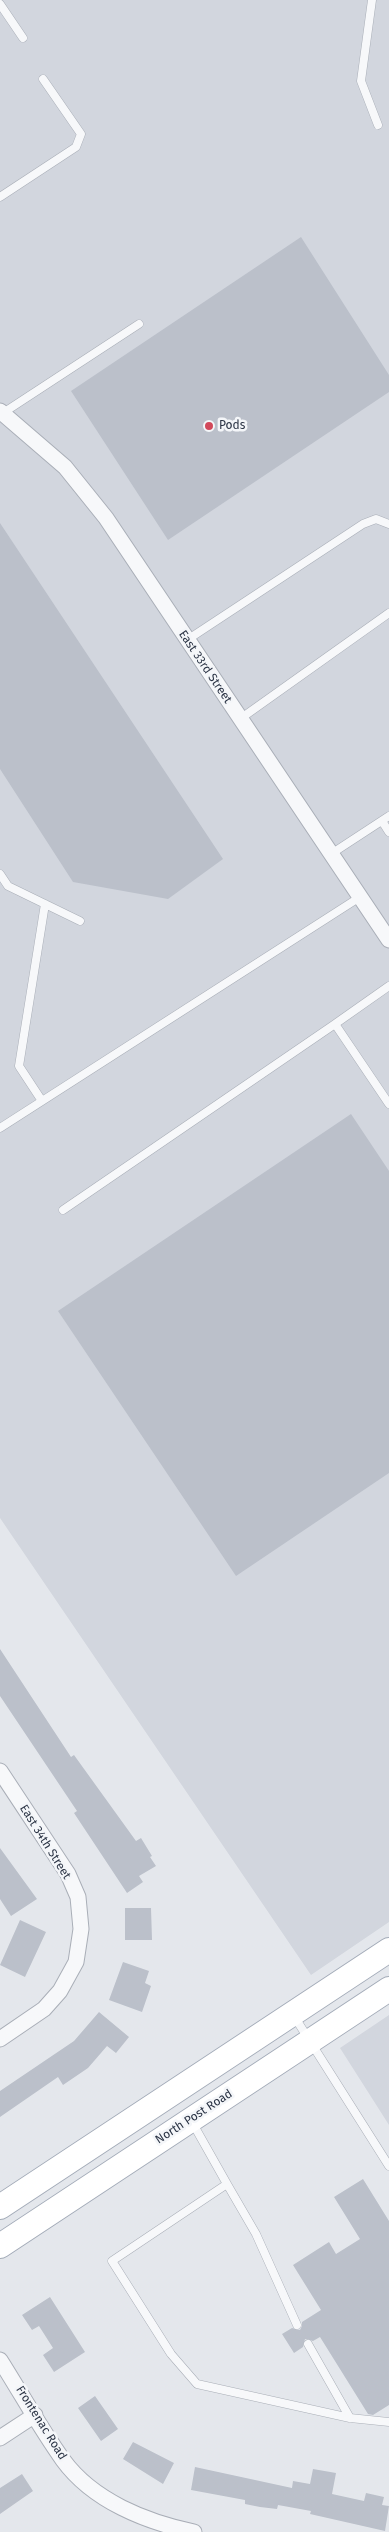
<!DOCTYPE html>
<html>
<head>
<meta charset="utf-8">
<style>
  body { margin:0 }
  canvas { display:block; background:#e4e7ec }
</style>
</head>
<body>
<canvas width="389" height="2532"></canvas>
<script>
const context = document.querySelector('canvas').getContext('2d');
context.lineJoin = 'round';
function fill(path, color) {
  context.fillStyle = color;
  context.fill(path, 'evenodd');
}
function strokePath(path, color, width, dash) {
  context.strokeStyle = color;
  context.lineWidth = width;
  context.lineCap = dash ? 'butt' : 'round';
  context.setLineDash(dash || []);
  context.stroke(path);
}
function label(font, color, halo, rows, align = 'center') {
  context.font = font + ' "Fira Sans",sans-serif';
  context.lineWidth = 5;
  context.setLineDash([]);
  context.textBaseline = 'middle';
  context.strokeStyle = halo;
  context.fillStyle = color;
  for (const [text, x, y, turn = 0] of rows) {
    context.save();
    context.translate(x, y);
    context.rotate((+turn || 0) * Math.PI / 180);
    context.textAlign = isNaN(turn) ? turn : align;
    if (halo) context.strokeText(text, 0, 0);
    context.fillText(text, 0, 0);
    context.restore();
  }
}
fill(new Path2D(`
  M 0,0 L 389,0 L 389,1922 L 311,1975 L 0,1518 Z
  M 389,2015 L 389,2125 L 340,2048 Z`), '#d2d6de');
fill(new Path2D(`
  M 301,237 L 389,375 L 389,392 L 168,540 L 71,391 Z
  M 0,523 L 223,859 L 168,899 L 73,882 L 0,769 Z
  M 351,1114 L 389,1171 L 389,1473 L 236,1576 L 58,1311 Z
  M 0,1649 L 71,1757 L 74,1755 L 136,1841 L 141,1838 L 152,1856 L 150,1857 L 156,1866 L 139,1876 L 143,1882 L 127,1893 L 74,1813 L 77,1811 L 0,1696 Z
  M 0,1848 L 37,1899 L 11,1916 L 0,1899 Z
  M 125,1908 L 151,1908 L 152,1940 L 125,1940 Z
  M 20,1920 L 46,1932 L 25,1977 L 0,1965 Z
  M 123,1962 L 149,1971 L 145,1983 L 151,1986 L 142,2012 L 109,2000 Z
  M 99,2012 L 129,2037 L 116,2053 L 107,2046 L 88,2068 L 63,2085 L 58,2077 L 0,2117 L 0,2091 L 74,2041 Z
  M 363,2179 L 389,2221 L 389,2405 L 373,2415 L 368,2414 L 320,2337 L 313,2341 L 305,2339 L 303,2347 L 294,2353 L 282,2334 L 292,2328 L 300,2330 L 302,2326 L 302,2322 L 321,2310 L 293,2265 L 329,2242 L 336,2254 L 360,2239 L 334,2197 Z
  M 50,2297 L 85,2352 L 54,2372 L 43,2355 L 53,2348 L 39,2326 L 32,2330 L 22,2315 Z
  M 95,2396 L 118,2429 L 101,2441 L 78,2408 Z
  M 133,2442 L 174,2463 L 163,2484 L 123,2459 Z
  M 195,2467 L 292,2488 L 293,2481 L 310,2484 L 313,2469 L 336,2473 L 332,2494 L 364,2501 L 366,2493 L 384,2497 L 382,2505 L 389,2506 L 385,2531 L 310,2514 L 311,2511 L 278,2505 L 277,2509 L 260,2507 L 245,2504 L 245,2500 L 191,2490 Z
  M 22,2474 L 33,2491 L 0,2514 L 0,2488 Z`), '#bbc0ca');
const lane = new Path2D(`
  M 372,0 L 361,81 L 378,125
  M 0,4 L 23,38
  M 0,197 L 76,147 L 81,134 L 43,79
  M 3,413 L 139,324
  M 187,640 L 363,524 L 376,519 L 389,524
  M 240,719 L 389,613
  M 382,821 L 389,832
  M 331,854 L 389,816
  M 0,874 L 8,886 L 80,921
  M 335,1024 L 389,986
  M 42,1101 L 19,1066 L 45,904
  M 0,1128 L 360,897
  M 63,1210 L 335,1024 L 389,1104
  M 294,2016 L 389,2166
  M 192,2122 L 227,2184
  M 297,2325 L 256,2234 L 227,2184 L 112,2261 L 171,2354 L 197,2384 L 350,2418 L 389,2422
  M 308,2344 L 350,2418`);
const street = new Path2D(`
  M 0,411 L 65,467 L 106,518 L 389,940
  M 0,1771 L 68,1874 L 78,1897 L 81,1929 L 76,1962 L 60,1991 L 44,2009 L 0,2039
  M 0,2360 C 21,2393 40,2428 63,2460 C 93,2501 146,2522 194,2532
  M 0,2438 L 35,2415`);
const primary = new Path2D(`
  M 0,2207 L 389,1950
  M 0,2246 L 389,1989`);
strokePath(lane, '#a9aeb7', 9);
strokePath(street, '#a9aeb7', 17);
strokePath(primary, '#a3abb8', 26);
strokePath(lane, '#f7f8fa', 8);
strokePath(street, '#f7f8fa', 15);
strokePath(primary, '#fff', 24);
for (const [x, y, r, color] of [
  [209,426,5,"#d1495b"]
]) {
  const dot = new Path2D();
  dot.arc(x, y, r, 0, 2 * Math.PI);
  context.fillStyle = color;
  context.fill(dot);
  strokePath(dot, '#f4f6f9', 2);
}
label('12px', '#2b3445', '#f4f6f9', [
  ["Pods",219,426]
], 'left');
label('12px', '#2b3445', '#f4f6f9', [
  ["East 33rd Street",205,667,56],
  ["East 34th Street",45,1842,58],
  ["North Post Road",194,2117,-33],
  ["Frontenac Road",41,2423,58]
]);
</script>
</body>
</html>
